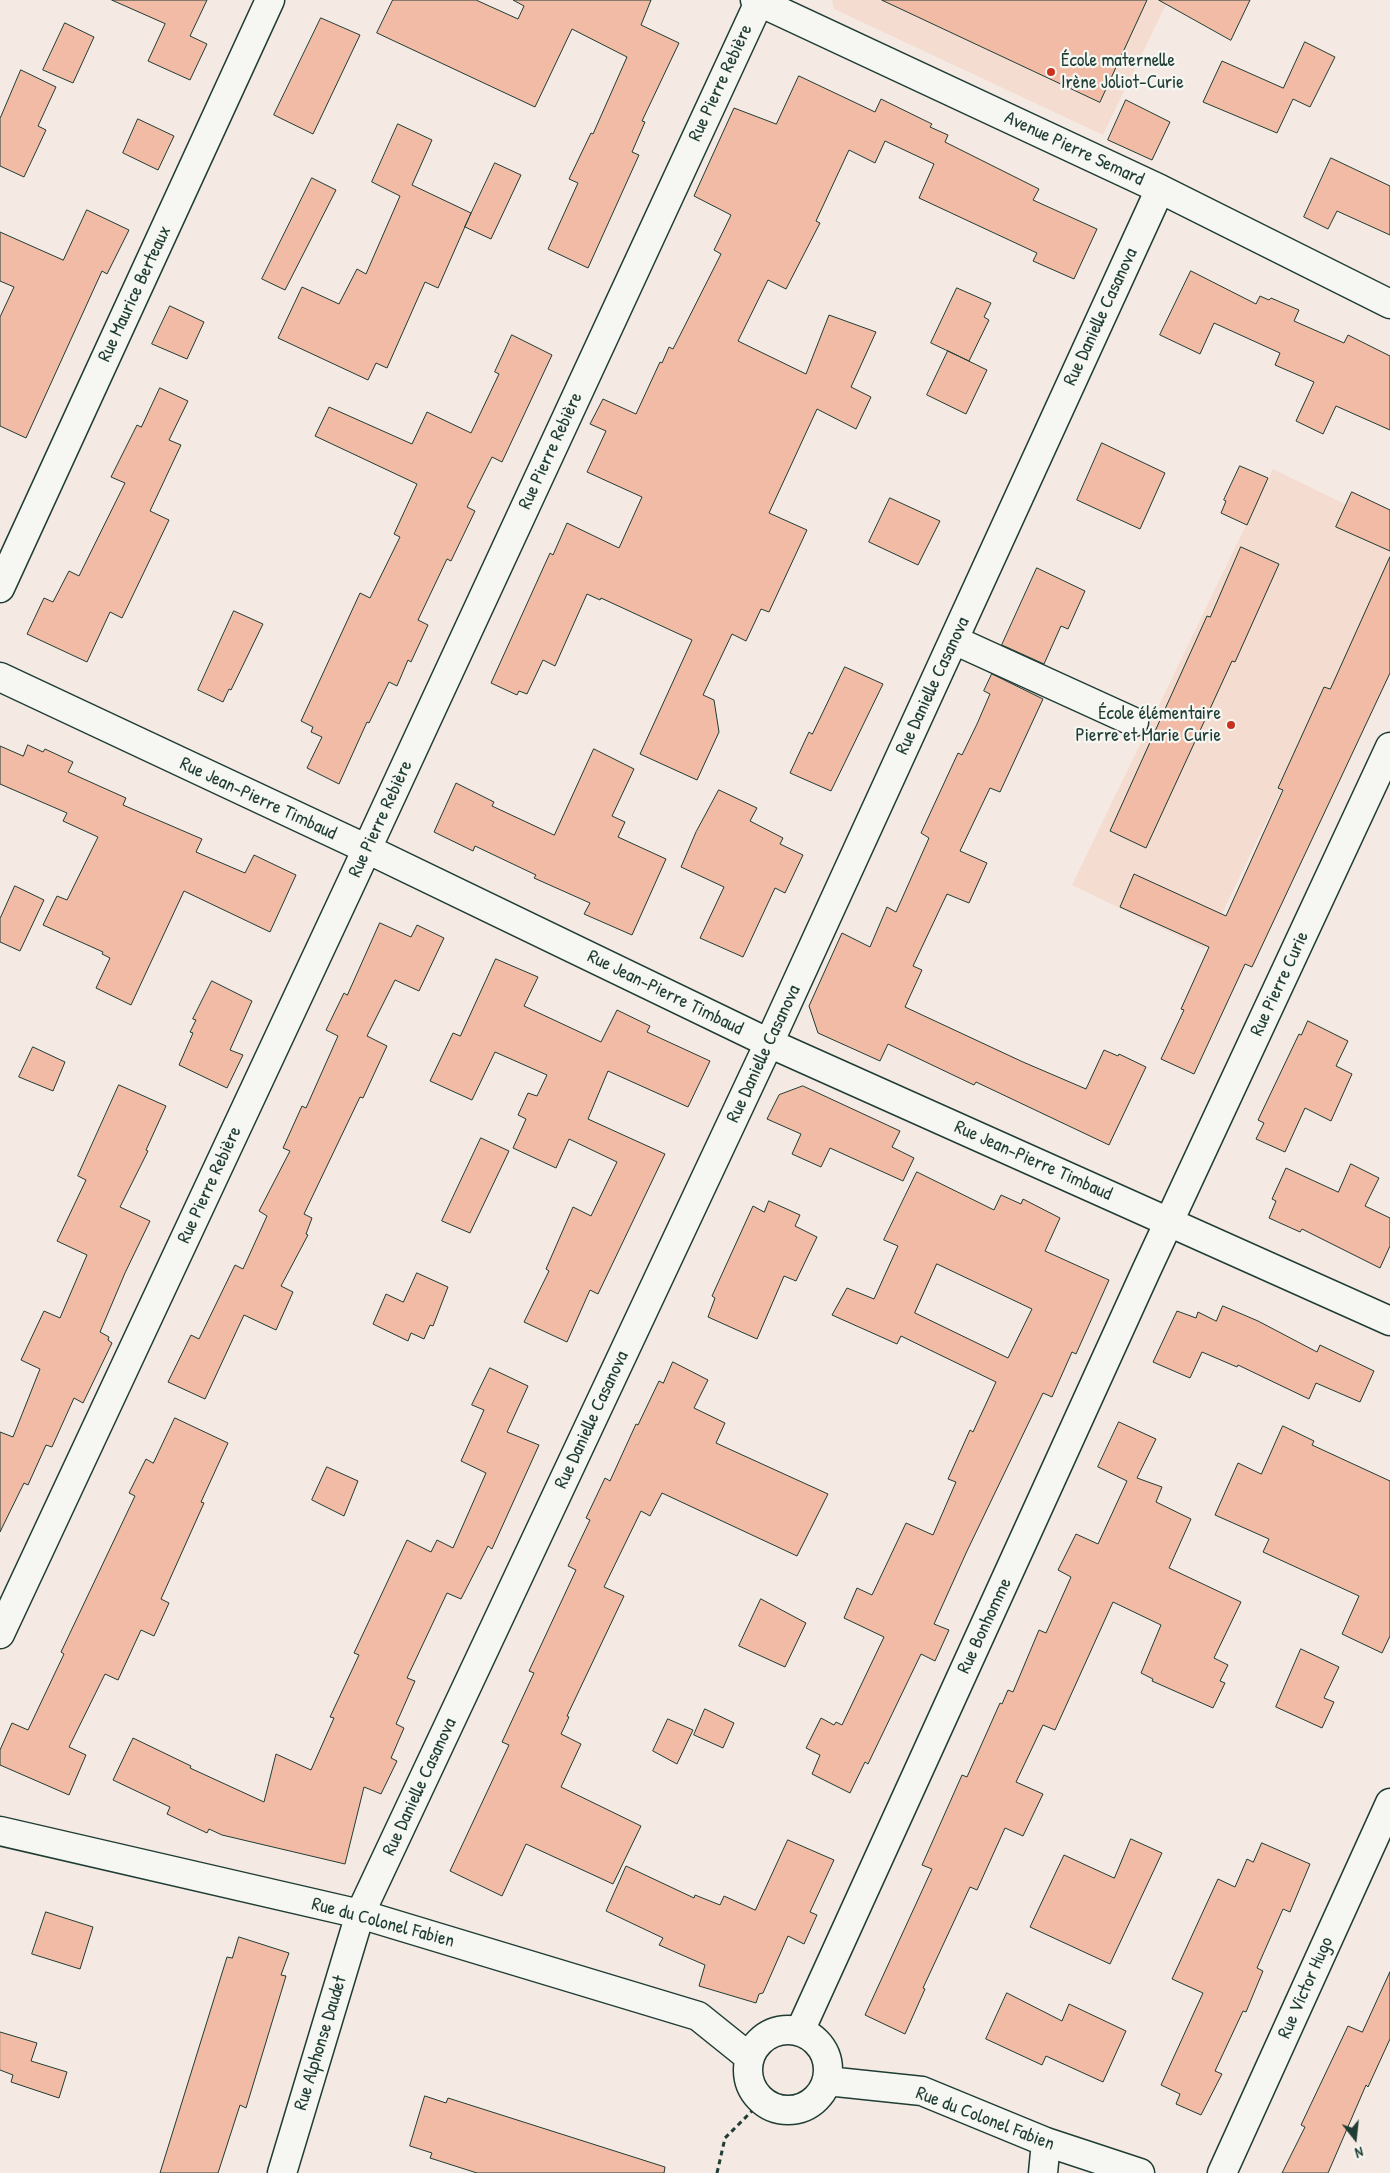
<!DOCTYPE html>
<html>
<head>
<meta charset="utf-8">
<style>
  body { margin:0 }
  #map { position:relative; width:1390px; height:2173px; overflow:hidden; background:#f5eae3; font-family:"Patrick Hand",sans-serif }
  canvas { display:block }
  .north { position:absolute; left:1330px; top:2113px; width:50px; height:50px; -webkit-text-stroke:4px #f6f6f2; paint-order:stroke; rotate:164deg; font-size:14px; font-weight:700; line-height:20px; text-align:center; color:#1f3d34 }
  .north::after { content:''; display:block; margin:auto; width:18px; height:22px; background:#1f3d34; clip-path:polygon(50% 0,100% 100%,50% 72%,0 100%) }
</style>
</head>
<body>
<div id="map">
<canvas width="1390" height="2173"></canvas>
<div class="north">N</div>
</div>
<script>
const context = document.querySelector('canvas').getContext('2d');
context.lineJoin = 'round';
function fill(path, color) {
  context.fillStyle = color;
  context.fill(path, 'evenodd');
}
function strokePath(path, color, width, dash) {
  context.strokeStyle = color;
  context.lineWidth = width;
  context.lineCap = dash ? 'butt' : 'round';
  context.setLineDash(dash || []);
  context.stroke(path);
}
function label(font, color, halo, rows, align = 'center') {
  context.font = font + ' "Patrick Hand",sans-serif';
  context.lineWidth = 4.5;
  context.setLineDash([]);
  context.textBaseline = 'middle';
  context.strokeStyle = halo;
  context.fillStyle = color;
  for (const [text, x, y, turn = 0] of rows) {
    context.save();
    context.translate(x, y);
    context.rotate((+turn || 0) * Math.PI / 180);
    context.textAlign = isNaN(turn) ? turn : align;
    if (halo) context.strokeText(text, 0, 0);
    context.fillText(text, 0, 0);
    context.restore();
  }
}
fill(new Path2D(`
  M 832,0 L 1168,0 L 1103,135 L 834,9 Z
  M 1273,469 L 1390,526 L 1390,564 L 1205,949 L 1072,885 Z`), '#f4dcd0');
const building = new Path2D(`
  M 112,0 L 207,0 L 190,36 L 207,44 L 190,80 L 148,61 L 165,24 Z
  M 393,0 L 476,0 L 518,19 L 524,6 L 513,0 L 651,0 L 641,25 L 679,43 L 642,121 L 645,122 L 632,152 L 639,155 L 588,268 L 548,249 L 578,183 L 569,179 L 591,133 L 593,134 L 627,57 L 572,29 L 535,107 L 377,33 Z
  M 882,0 L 1147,0 L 1100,102 Z
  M 1159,0 L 1250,0 L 1231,40 Z
  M 321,18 L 360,35 L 313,134 L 274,115 Z
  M 65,23 L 94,37 L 73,83 L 43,70 Z
  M 1305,42 L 1335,57 L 1310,107 L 1293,99 L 1277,133 L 1203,102 L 1222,61 L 1283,88 Z
  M 21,70 L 56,87 L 38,126 L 46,130 L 24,177 L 0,166 L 0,119 Z
  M 799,76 L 875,112 L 881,99 L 932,124 L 930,127 L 948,135 L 945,142 L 1039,189 L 1033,200 L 1097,229 L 1074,279 L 1033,261 L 1037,253 L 919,198 L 934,164 L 885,141 L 875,163 L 849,150 L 816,221 L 820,223 L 786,289 L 768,280 L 738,341 L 806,374 L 829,315 L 876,332 L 851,387 L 871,397 L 856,429 L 817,409 L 769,513 L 807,530 L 769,612 L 761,609 L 746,641 L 732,634 L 703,695 L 714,700 L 719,732 L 697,780 L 640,754 L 692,640 L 601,598 L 600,600 L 587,594 L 555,666 L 543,660 L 527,694 L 519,691 L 517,695 L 491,683 L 550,553 L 553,555 L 567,523 L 619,548 L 642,497 L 587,472 L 606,431 L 590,424 L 603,399 L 636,414 L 660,362 L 662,363 L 669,347 L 673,349 L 721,254 L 714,250 L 731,215 L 694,196 L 734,108 L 776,124 Z
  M 1126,100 L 1170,122 L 1152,160 L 1108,140 Z
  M 138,119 L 174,136 L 158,170 L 123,153 Z
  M 398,124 L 432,140 L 412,185 L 471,213 L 438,288 L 425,282 L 387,368 L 376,363 L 368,380 L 278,338 L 302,287 L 339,304 L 357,269 L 366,274 L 400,196 L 372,182 Z
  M 1331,158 L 1390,186 L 1390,235 L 1337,211 L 1328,229 L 1304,217 Z
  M 495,163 L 521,175 L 491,239 L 465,227 Z
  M 312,178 L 336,190 L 285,290 L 262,279 Z
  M 87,210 L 129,230 L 107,274 L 102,271 L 26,438 L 0,426 L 0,317 L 14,287 L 0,281 L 0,232 L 63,260 Z
  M 1191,271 L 1256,304 L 1260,296 L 1269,300 L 1271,298 L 1299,310 L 1294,321 L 1344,343 L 1348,335 L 1390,356 L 1390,430 L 1336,406 L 1323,434 L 1296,421 L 1314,382 L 1275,365 L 1280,353 L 1214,323 L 1200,354 L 1160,335 Z
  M 957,288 L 991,303 L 984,317 L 989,320 L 969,361 L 931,343 Z
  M 170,306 L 204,322 L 187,359 L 152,344 Z
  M 512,335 L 552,355 L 502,462 L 492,457 L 467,507 L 475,511 L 451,561 L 447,559 L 418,620 L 428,625 L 411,662 L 408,660 L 397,686 L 389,682 L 369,723 L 367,722 L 339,784 L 307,768 L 322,737 L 311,732 L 313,727 L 301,721 L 360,593 L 370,598 L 400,537 L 394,534 L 417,484 L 315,436 L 329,407 L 412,444 L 427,412 L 471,433 L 499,374 L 495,372 Z
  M 948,351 L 987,370 L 966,414 L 927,395 Z
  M 160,388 L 188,401 L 169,440 L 181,445 L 150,511 L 169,520 L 122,618 L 110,612 L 87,662 L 27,634 L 44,598 L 53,602 L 69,571 L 79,576 L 125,483 L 111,477 L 137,425 L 141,427 Z
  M 1102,443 L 1165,473 L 1140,529 L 1077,500 Z
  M 1240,466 L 1268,478 L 1247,525 L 1221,513 L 1226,501 L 1224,500 Z
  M 1352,492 L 1390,510 L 1390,551 L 1336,527 Z
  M 890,498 L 940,521 L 918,565 L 869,542 Z
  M 1241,547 L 1279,564 L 1235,662 L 1232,661 L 1146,848 L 1110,831 L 1207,616 L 1210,617 Z
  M 1390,557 L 1390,673 L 1252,967 L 1245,964 L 1194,1074 L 1161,1059 L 1184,1010 L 1181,1009 L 1209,947 L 1120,907 L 1134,874 L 1226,916 L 1283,790 L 1278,788 L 1324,687 L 1330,689 Z
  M 1037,568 L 1085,591 L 1068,629 L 1061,626 L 1044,664 L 1002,645 Z
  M 234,611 L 263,624 L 231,690 L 229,689 L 223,702 L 198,690 Z
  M 845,667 L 883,684 L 831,791 L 790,773 L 809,732 L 812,734 Z
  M 992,674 L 1043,699 L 1000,792 L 990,788 L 960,851 L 987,863 L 969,903 L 947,894 L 913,966 L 922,970 L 905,1007 L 1023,1062 L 1086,1089 L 1104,1050 L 1118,1056 L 1119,1054 L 1146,1067 L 1109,1145 L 976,1082 L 974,1085 L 888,1044 L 880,1061 L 818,1033 L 809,1006 L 842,933 L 870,947 L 887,907 L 896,912 L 929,838 L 921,833 L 958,753 L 962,755 L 977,724 L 990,694 L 984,691 Z
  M 28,745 L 43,752 L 45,749 L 73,762 L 68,772 L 126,798 L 123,805 L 202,839 L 196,852 L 245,873 L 254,855 L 296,875 L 270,932 L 184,891 L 131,1005 L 96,988 L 110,958 L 102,954 L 103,952 L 43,925 L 57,896 L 67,900 L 98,837 L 63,821 L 67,813 L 0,784 L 0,746 L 23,756 Z
  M 594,749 L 634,769 L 612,816 L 625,822 L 618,837 L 666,859 L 632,935 L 584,914 L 590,903 L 534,878 L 536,875 L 475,846 L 473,851 L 434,832 L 456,783 L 494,802 L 492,806 L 554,835 Z
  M 719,790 L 757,808 L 750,821 L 783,838 L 780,844 L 803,855 L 785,893 L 775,888 L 743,957 L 700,938 L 724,887 L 681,867 L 696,832 Z
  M 15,886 L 44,900 L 20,951 L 0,942 L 0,919 Z
  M 380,923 L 411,937 L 417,925 L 444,938 L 419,991 L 395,980 L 367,1036 L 387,1046 L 363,1098 L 360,1097 L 304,1214 L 312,1218 L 306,1234 L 308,1235 L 281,1286 L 293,1292 L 276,1330 L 244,1315 L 205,1399 L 168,1382 L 191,1335 L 199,1339 L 235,1265 L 243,1269 L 267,1216 L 259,1211 L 290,1151 L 283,1148 L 302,1106 L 306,1108 L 338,1036 L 326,1030 L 344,993 L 347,995 Z
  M 496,959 L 538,977 L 524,1006 L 601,1042 L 617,1010 L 650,1026 L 647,1032 L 710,1061 L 688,1107 L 608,1071 L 588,1119 L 665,1154 L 598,1294 L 590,1290 L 567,1342 L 524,1322 L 549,1271 L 546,1269 L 573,1207 L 591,1216 L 617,1162 L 569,1139 L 556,1168 L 513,1148 L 526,1119 L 518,1115 L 528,1093 L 537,1096 L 547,1075 L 495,1052 L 472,1100 L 430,1081 L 453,1033 L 460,1036 Z
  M 212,981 L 252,1001 L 230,1050 L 243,1055 L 227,1088 L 179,1065 L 193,1033 L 190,1032 L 196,1020 L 193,1019 Z
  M 1308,1021 L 1348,1041 L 1336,1066 L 1352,1074 L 1331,1121 L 1305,1108 L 1285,1152 L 1256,1139 L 1264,1123 L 1258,1120 L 1299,1034 L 1301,1035 Z
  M 33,1047 L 65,1062 L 53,1091 L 19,1077 Z
  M 119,1085 L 166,1106 L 146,1150 L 148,1151 L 120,1207 L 150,1221 L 125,1273 L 100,1332 L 109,1337 L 108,1340 L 112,1343 L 83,1403 L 74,1398 L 52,1447 L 46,1445 L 28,1485 L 24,1483 L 0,1532 L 0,1432 L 13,1437 L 40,1369 L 21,1360 L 44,1311 L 60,1318 L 87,1255 L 57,1241 L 86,1180 L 78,1176 Z
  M 803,1086 L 900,1131 L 892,1147 L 914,1158 L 903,1181 L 830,1148 L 821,1167 L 792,1154 L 801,1134 L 767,1119 L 779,1095 Z
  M 481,1138 L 509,1151 L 470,1233 L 442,1221 Z
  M 1351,1164 L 1379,1178 L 1365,1206 L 1390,1218 L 1390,1246 L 1380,1268 L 1302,1229 L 1300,1232 L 1269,1218 L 1276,1201 L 1272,1199 L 1286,1168 L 1338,1192 Z
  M 917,1172 L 994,1210 L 1001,1195 L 1021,1204 L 1023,1199 L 1060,1218 L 1045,1251 L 1109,1280 L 1076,1354 L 1072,1352 L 1052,1397 L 1043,1393 L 967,1551 L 934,1624 L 949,1630 L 935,1661 L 921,1654 L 868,1764 L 865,1762 L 850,1793 L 812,1774 L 820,1755 L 806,1748 L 821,1718 L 834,1725 L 836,1722 L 842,1725 L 884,1637 L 844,1618 L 857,1588 L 872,1595 L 906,1523 L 933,1535 L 956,1482 L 948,1479 L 970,1430 L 973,1432 L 996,1382 L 901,1336 L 897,1344 L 832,1315 L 847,1288 L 874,1299 L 898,1246 L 884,1240 ZM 937,1264 L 1032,1309 L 1008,1358 L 915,1313 Z
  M 769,1201 L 800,1215 L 795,1226 L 817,1237 L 796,1281 L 784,1276 L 757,1339 L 708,1317 L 715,1298 L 712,1296 L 753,1206 L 764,1212 Z
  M 417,1273 L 448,1287 L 433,1326 L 430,1325 L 424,1339 L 411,1333 L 408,1341 L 373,1324 L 386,1294 L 403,1302 Z
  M 1223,1306 L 1258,1321 L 1317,1352 L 1320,1345 L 1374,1371 L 1360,1402 L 1316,1383 L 1309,1399 L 1238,1365 L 1237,1367 L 1202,1352 L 1190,1378 L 1153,1362 L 1177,1311 L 1196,1318 L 1198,1312 L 1216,1321 Z
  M 673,1362 L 708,1380 L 694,1408 L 725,1423 L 716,1443 L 828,1494 L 797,1556 L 662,1493 L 650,1516 L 641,1511 L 604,1587 L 624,1596 L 567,1716 L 569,1717 L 561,1734 L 581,1744 L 561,1787 L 641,1826 L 613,1884 L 526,1844 L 502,1896 L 450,1871 L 509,1745 L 502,1742 L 534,1673 L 529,1671 L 576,1570 L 568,1566 L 590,1520 L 586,1518 L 605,1478 L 610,1481 L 636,1424 L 638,1425 L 659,1381 L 663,1383 Z
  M 490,1368 L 528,1386 L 507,1432 L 539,1445 L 492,1549 L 488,1546 L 461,1599 L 447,1593 L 407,1678 L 415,1681 L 396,1724 L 404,1728 L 391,1758 L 397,1761 L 381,1794 L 364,1787 L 345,1864 L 222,1835 L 209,1829 L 207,1833 L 167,1814 L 170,1807 L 113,1780 L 133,1738 L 191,1766 L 190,1768 L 264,1802 L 276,1754 L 311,1770 L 334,1718 L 330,1717 L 359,1655 L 354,1653 L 407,1540 L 431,1552 L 437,1540 L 453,1548 L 486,1473 L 461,1461 L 484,1410 L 472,1405 Z
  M 175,1418 L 228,1443 L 201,1502 L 204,1503 L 161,1599 L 169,1603 L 154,1636 L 141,1630 L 118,1680 L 105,1674 L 69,1747 L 86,1755 L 69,1795 L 0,1765 L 0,1750 L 12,1723 L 28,1730 L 64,1654 L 61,1652 L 135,1496 L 129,1493 L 146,1459 L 153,1463 Z
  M 1119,1422 L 1156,1439 L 1137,1478 L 1162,1487 L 1156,1502 L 1191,1519 L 1169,1568 L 1241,1602 L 1214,1658 L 1228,1665 L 1220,1681 L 1225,1683 L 1213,1708 L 1152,1681 L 1153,1679 L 1141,1673 L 1161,1625 L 1113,1602 L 1055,1730 L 1043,1725 L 1016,1782 L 1043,1794 L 1023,1836 L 1005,1828 L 977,1890 L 970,1887 L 923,1988 L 925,1989 L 905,2034 L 865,2015 L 932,1869 L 922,1865 L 962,1775 L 967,1777 L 1000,1703 L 1002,1704 L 1008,1690 L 1013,1692 L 1039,1630 L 1046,1633 L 1071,1577 L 1058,1570 L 1076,1534 L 1098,1544 L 1127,1481 L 1098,1467 Z
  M 1283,1426 L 1314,1441 L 1312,1445 L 1390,1481 L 1390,1636 L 1382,1653 L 1342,1634 L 1359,1596 L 1263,1552 L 1269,1539 L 1215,1515 L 1238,1463 L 1261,1474 Z
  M 327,1467 L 358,1481 L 344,1516 L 312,1500 Z
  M 761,1599 L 806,1623 L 785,1667 L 739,1646 Z
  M 1301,1649 L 1339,1667 L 1324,1698 L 1334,1702 L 1322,1728 L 1276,1707 Z
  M 705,1709 L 734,1723 L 723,1748 L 694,1735 Z
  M 668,1719 L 693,1730 L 677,1764 L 653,1751 Z
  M 1131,1839 L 1162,1853 L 1110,1964 L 1030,1927 L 1064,1855 L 1114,1878 Z
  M 788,1840 L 834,1860 L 810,1912 L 817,1915 L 804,1944 L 788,1936 L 763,1993 L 759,1994 L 756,2003 L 699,1986 L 705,1965 L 659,1945 L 663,1938 L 606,1911 L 626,1866 L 694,1898 L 695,1895 L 720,1905 L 724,1896 L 755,1910 Z
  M 1262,1843 L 1310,1864 L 1290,1912 L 1283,1909 L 1257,1968 L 1263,1971 L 1246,2012 L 1243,2011 L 1215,2071 L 1222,2074 L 1201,2115 L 1176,2104 L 1180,2094 L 1161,2085 L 1203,1993 L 1172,1979 L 1218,1879 L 1235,1887 L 1247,1859 L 1253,1862 Z
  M 46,1912 L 93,1927 L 80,1969 L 32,1954 Z
  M 239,1937 L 289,1953 L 281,1975 L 286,1976 L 246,2108 L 240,2105 L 218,2173 L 160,2173 L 227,1957 L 232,1958 Z
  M 1390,1972 L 1390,2039 L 1368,2087 L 1366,2085 L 1328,2173 L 1282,2173 L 1305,2127 L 1301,2125 L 1348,2026 L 1362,2032 Z
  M 1007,1993 L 1062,2021 L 1069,2004 L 1126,2031 L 1103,2082 L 1046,2056 L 1042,2065 L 986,2039 Z
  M 0,2032 L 37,2043 L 31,2061 L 67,2072 L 59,2098 L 11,2082 L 13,2075 L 0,2070 Z
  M 425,2096 L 446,2103 L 448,2098 L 665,2167 L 664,2173 L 477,2173 L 430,2158 L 432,2153 L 410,2146 Z`);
fill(building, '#f2bba5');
strokePath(building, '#1f3d34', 1);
const minor = new Path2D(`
  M 755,0 L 1160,189 L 1390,304
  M 0,588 L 270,0
  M 954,640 L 1134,722
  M 0,677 L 367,849 L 769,1043 L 1390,1321
  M 0,1634 L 352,881 L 760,0
  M 0,1831 L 360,1914 L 698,2016 L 749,2057
  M748 2070a40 40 0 1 1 80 0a40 40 0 1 1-80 0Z
  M 800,2031 L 1146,1271 L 1390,747
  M 827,2081 L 922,2091 L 1046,2142 L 1140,2173
  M 282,2173 L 360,1914 L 769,1043 L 1160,189
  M 1043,2173 L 1046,2142
  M 1222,2173 L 1390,1803`);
strokePath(minor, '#1f3d34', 31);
strokePath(new Path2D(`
  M 717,2173 L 725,2138 L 762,2101`), '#1f3d34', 3, [5, 4]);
strokePath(minor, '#f6f6f2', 28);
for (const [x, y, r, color] of [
  [1051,72,5,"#c8321e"],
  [1231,725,5,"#c8321e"]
]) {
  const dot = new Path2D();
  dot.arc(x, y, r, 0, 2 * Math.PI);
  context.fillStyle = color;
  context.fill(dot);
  strokePath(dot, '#f6f6f2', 2);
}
label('19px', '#1f3d34', '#f6f6f2', [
  ["École maternelle",1061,61],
  ["Irène Joliot-Curie",1061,83],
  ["École élémentaire",1221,714,"right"],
  ["Pierre et Marie Curie",1221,736,"right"]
], 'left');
label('19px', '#1f3d34', '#f6f6f2', [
  ["Rue Pierre Rebière",721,83,-65],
  ["Avenue Pierre Semard",1074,149,25],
  ["Rue Maurice Berteaux",135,294,-65],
  ["Rue Danielle Casanova",1101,317,-65],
  ["Rue Pierre Rebière",551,451,-65],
  ["Rue Danielle Casanova",933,686,-65],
  ["Rue Jean-Pierre Timbaud",258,799,25],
  ["Rue Pierre Rebière",381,819,-65],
  ["Rue Pierre Curie",1280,984,-65],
  ["Rue Jean-Pierre Timbaud",665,993,26],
  ["Rue Danielle Casanova",764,1054,-65],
  ["Rue Jean-Pierre Timbaud",1033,1161,24],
  ["Rue Pierre Rebière",210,1185,-65],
  ["Rue Danielle Casanova",592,1420,-65],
  ["Rue Bonhomme",985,1626,-65],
  ["Rue Danielle Casanova",420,1787,-65],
  ["Rue du Colonel Fabien",383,1923,15],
  ["Rue Victor Hugo",1306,1988,-66],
  ["Rue Alphonse Daudet",321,2043,-73],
  ["Rue du Colonel Fabien",985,2119,21]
]);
</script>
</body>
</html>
